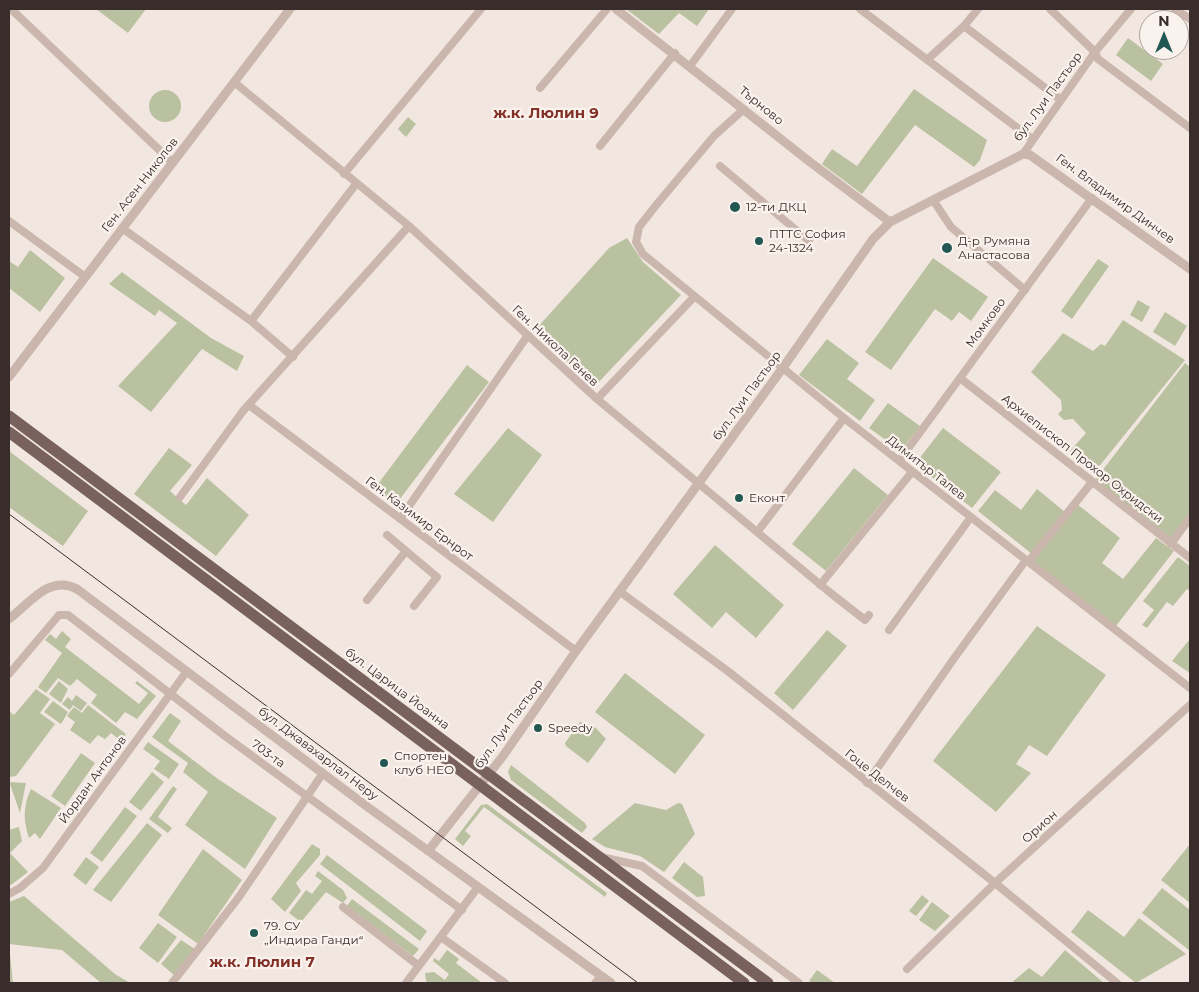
<!DOCTYPE html>
<html>
<head>
<meta charset="utf-8">
<style>
  body { margin:0 }
  #map { position:relative; width:1199px; height:992px; overflow:hidden; background:#f2e7e0; font-family:Montserrat,sans-serif }
  canvas { display:block }
  .frame { position:absolute; inset:0; border:10px solid #382d2b; pointer-events:none }
  .north { position:absolute; left:1139px; top:10px; width:50px; height:50px; box-sizing:border-box; background:#faf2ed; border:1px solid #aca39f; border-radius:50%; rotate:0deg; font-size:14px; font-weight:700; line-height:20px; text-align:center; color:#382d2b }
  .north::after { content:''; display:block; margin:auto; width:18px; height:22px; background:#225854; clip-path:polygon(50% 0,100% 100%,50% 72%,0 100%) }
</style>
</head>
<body>
<div id="map">
<canvas width="1199" height="992"></canvas>
<div class="frame"></div>
<div class="north">N</div>
</div>
<script>
const context = document.querySelector('canvas').getContext('2d');
context.lineJoin = 'round';
function fill(path, color) {
  context.fillStyle = color;
  context.fill(path, 'evenodd');
}
function strokePath(path, color, width, dash) {
  context.strokeStyle = color;
  context.lineWidth = width;
  context.lineCap = dash ? 'butt' : 'round';
  context.setLineDash(dash || []);
  context.stroke(path);
}
function label(font, color, halo, rows, align = 'center') {
  context.font = font + ' Montserrat,sans-serif';
  context.lineWidth = 4.5;
  context.setLineDash([]);
  context.textBaseline = 'middle';
  context.strokeStyle = halo;
  context.fillStyle = color;
  for (const [text, x, y, turn = 0] of rows) {
    context.save();
    context.translate(x, y);
    context.rotate((+turn || 0) * Math.PI / 180);
    context.textAlign = isNaN(turn) ? turn : align;
    if (halo) context.strokeText(text, 0, 0);
    context.fillText(text, 0, 0);
    context.restore();
  }
}
fill(new Path2D(`
  M 96,9 L 146,9 L 128,33 Z
  M 626,9 L 709,9 L 697,26 L 679,13 L 659,34 Z
  M 1128,38 L 1163,64 L 1151,81 L 1116,55 Z
  M 914,89 L 987,140 L 980,160 L 974,167 L 915,125 L 862,194 L 822,164 L 832,149 L 857,166 Z
  M149 106a16 16 0 1 1 32 0a16 16 0 1 1-32 0Z
  M 408,117 L 416,124 L 406,137 L 398,129 Z
  M 627,238 L 643,262 L 681,295 L 595,386 L 540,339 L 536,329 L 609,248 Z
  M 30,250 L 65,278 L 40,312 L 9,288 L 9,261 L 18,267 Z
  M 933,258 L 988,297 L 971,321 L 959,312 L 952,321 L 935,309 L 891,370 L 865,352 Z
  M 1098,259 L 1109,266 L 1072,319 L 1061,311 Z
  M 122,272 L 211,338 L 244,356 L 237,371 L 202,349 L 151,412 L 118,386 L 177,323 L 159,310 L 155,316 L 109,284 Z
  M 1138,300 L 1150,307 L 1142,322 L 1130,315 Z
  M 1165,312 L 1187,326 L 1175,346 L 1153,332 Z
  M 1123,320 L 1185,360 L 1093,474 L 1085,467 L 1088,461 L 1070,451 L 1086,433 L 1073,419 L 1064,420 L 1058,414 L 1062,410 L 1061,400 L 1031,372 L 1063,333 L 1093,351 L 1101,344 L 1105,346 Z
  M 827,339 L 859,363 L 847,379 L 875,400 L 860,421 L 799,375 Z
  M 1185,363 L 1190,367 L 1190,514 L 1172,539 L 1095,480 Z
  M 467,365 L 489,382 L 396,504 L 375,488 Z
  M 888,403 L 920,426 L 901,451 L 869,428 Z
  M 508,428 L 542,455 L 493,522 L 454,494 Z
  M 943,428 L 1001,472 L 972,508 L 915,464 Z
  M 169,448 L 192,465 L 170,491 L 186,505 L 207,478 L 249,515 L 216,556 L 134,494 Z
  M 9,451 L 88,511 L 63,546 L 9,507 Z
  M 854,468 L 888,495 L 826,571 L 792,544 Z
  M 1037,489 L 1065,512 L 1032,554 L 978,511 L 995,490 L 1021,510 Z
  M 1077,504 L 1120,538 L 1102,563 L 1123,579 L 1156,538 L 1174,551 L 1116,626 L 1032,561 Z
  M 715,545 L 784,605 L 756,638 L 726,612 L 712,628 L 673,594 Z
  M 1178,557 L 1190,566 L 1190,591 L 1187,589 L 1173,606 L 1167,602 L 1147,628 L 1142,625 L 1154,610 L 1143,601 Z
  M 1037,626 L 1106,675 L 1047,756 L 1029,745 L 1016,764 L 1031,773 L 996,812 L 933,761 Z
  M 827,630 L 847,646 L 793,710 L 774,693 Z
  M 62,631 L 71,639 L 65,647 L 139,704 L 148,693 L 135,683 L 137,681 L 156,696 L 137,719 L 125,712 L 116,723 L 91,703 L 97,695 L 77,679 L 70,686 L 58,678 L 46,693 L 38,687 L 62,653 L 45,640 L 50,634 L 56,639 Z
  M 1190,639 L 1190,673 L 1172,661 Z
  M 625,673 L 705,735 L 675,774 L 595,712 Z
  M 59,681 L 68,689 L 61,703 L 49,694 Z
  M 36,689 L 50,699 L 40,713 L 55,724 L 16,776 L 9,777 L 9,711 L 14,715 Z
  M 76,695 L 87,703 L 81,711 L 73,705 L 70,710 L 62,704 L 68,697 L 72,701 Z
  M 53,701 L 68,712 L 61,724 L 44,712 Z
  M 88,705 L 126,734 L 121,741 L 111,733 L 105,739 L 98,735 L 90,744 L 70,730 L 75,722 L 67,716 L 74,707 L 82,713 Z
  M 170,713 L 181,721 L 168,741 L 218,779 L 277,818 L 245,869 L 185,825 L 208,792 L 183,772 L 188,763 L 152,737 Z
  M 580,722 L 594,726 L 606,739 L 588,763 L 566,746 L 565,743 Z
  M 148,742 L 179,764 L 169,779 L 154,769 L 160,761 L 143,749 Z
  M 81,753 L 95,763 L 65,806 L 51,796 Z
  M 511,765 L 585,823 L 587,827 L 582,833 L 511,780 L 508,772 Z
  M 152,772 L 164,782 L 141,811 L 129,802 Z
  M 11,782 L 26,783 L 20,813 L 10,784 Z
  M 173,786 L 177,789 L 158,817 L 172,828 L 168,833 L 149,819 Z
  M 31,789 L 61,808 L 40,839 L 35,833 L 29,838 C 23,820 23,806 31,789 Z
  M 635,803 L 666,810 L 678,803 L 682,804 L 695,834 L 664,872 L 640,856 L 605,847 L 592,839 Z
  M 487,804 L 607,893 L 605,897 L 484,807 L 465,831 L 471,836 L 463,846 L 455,839 L 481,805 Z
  M 125,807 L 137,816 L 102,862 L 90,853 Z
  M 147,823 L 162,835 L 111,902 L 93,890 Z
  M 19,827 L 22,841 L 10,853 L 28,872 L 11,885 L 9,883 L 9,830 Z
  M 312,844 L 320,849 L 320,855 L 296,883 L 301,891 L 285,912 L 271,899 Z
  M 1190,844 L 1190,903 L 1161,880 Z
  M 203,849 L 242,880 L 198,944 L 158,915 Z
  M 327,855 L 427,931 L 420,941 L 320,864 Z
  M 86,857 L 99,867 L 86,885 L 73,875 Z
  M 684,862 L 703,877 L 705,896 L 697,897 L 672,878 Z
  M 318,871 L 343,890 L 347,898 L 343,903 L 326,892 L 301,922 L 289,913 L 306,890 L 312,894 L 322,881 L 315,876 Z
  M 1162,888 L 1190,910 L 1190,951 L 1142,913 Z
  M 922,895 L 929,901 L 916,916 L 909,911 Z
  M 24,896 L 115,974 L 130,983 L 101,983 L 62,950 L 9,944 L 13,983 L 9,983 L 9,902 Z
  M 352,899 L 419,949 L 413,956 L 347,906 Z
  M 932,902 L 950,916 L 935,931 L 919,920 Z
  M 1088,910 L 1124,937 L 1139,918 L 1186,954 L 1136,983 L 1071,932 Z
  M 158,923 L 177,937 L 158,963 L 139,948 Z
  M 181,940 L 195,949 L 174,975 L 161,964 Z
  M 447,950 L 459,959 L 456,963 L 482,983 L 429,983 L 426,981 L 425,973 L 434,972 L 445,980 L 449,974 L 433,961 L 434,958 L 439,961 Z
  M 1065,950 L 1104,983 L 1011,983 L 1029,968 L 1042,977 Z
  M 817,970 L 835,983 L 812,983 L 809,981 Z`), '#bac1a0');
strokePath(new Path2D(`
  M 11,9 L 173,163
  M 860,9 L 1032,139
  M 1050,9 L 1095,52 L 1098,59 L 1190,128
  M 1175,9 L 1190,19
  M 964,26 L 1061,100
  M 928,59 L 964,26 L 978,9
  M 690,66 L 732,9
  M 234,82 L 409,226 L 597,399 L 828,591 L 865,620 L 869,615
  M 540,88 L 607,9
  M 744,109 L 714,136 L 657,204 L 639,227 L 636,242 L 643,254 L 844,418 L 1190,688
  M 600,146 L 675,53
  M 1023,154 L 1095,52 L 1131,9
  M 720,166 L 809,241
  M 344,174 L 481,9
  M 933,200 L 951,227 L 1025,290
  M 9,221 L 84,276
  M 122,228 L 251,321 L 293,357
  M 251,321 L 356,184
  M 960,378 L 1190,558
  M 597,399 L 694,297
  M 249,405 L 576,651
  M 899,461 L 1092,198
  M 180,497 L 243,411 L 409,226
  M 400,519 L 528,335
  M 758,531 L 844,418
  M 387,535 L 437,577 L 414,606
  M 1171,544 L 1190,518
  M 1028,562 L 1092,482
  M 820,585 L 912,472
  M 619,591 L 729,672 L 995,883 L 1117,983
  M 367,600 L 406,551
  M 889,630 L 971,517
  M 9,674 L 59,615 L 68,615 L 225,736 L 462,910
  M 867,783 L 955,657 L 1026,560
  M 601,857 L 642,866 L 799,983
  M 9,894 L 20,888 L 43,868 L 187,671
  M 343,907 L 419,966
  M 441,937 L 505,983
  M 907,969 L 995,883 L 1190,705
  M 172,983 L 239,897 L 323,773
  M 406,983 L 478,887
  M 595,983 L 601,976`), '#cab6ac', 8);
strokePath(new Path2D(`
  M 616,9 L 810,162 L 890,222
  M 9,377 L 290,9
  M 9,619 C 29,604 49,574 77,589 L 369,808 L 611,983
  M 428,851 L 503,756 L 576,651 L 782,369 L 873,239 L 890,222 L 1023,154 L 1030,155 L 1190,269`), '#cab6ac', 9);
strokePath(new Path2D(`
  M 9,416 L 768,983
  M 9,432 L 744,983`), '#79625d', 11);
strokePath(new Path2D(`
  M 9,514 L 638,983`), '#382d2b', 1);
for (const [x, y, r, color] of [
  [735,207,6,"#225854"],
  [759,241,5,"#225854"],
  [947,248,6,"#225854"],
  [739,498,5,"#225854"],
  [538,728,5,"#225854"],
  [384,763,5,"#225854"],
  [254,933,5,"#225854"]
]) {
  const dot = new Path2D();
  dot.arc(x, y, r, 0, 2 * Math.PI);
  context.fillStyle = color;
  context.fill(dot);
  strokePath(dot, '#faf2ed', 2);
}
label('12px', '#382d2b', '#faf2ed', [
  ["бул. Луи Пастьор",1048,97,-54],
  ["Търново",761,106,39],
  ["Ген. Асен Николов",140,185,-52],
  ["Ген. Владимир Динчев",1115,199,36],
  ["Момково",986,323,-54],
  ["Ген. Никола Генев",555,346,43],
  ["бул. Луи Пастьор",747,396,-54],
  ["Архиепископ Прохор Охридски",1082,459,38],
  ["Димитър Талев",926,468,38],
  ["Ген. Казимир Ернрот",419,519,37],
  ["бул. Царица Йоанна",397,689,37],
  ["бул. Луи Пастьор",509,724,-54],
  ["703-та",268,754,36],
  ["бул. Джавахарлал Неру",318,754,37],
  ["Гоце Делчев",877,776,38],
  ["Йордан Антонов",93,780,-54],
  ["Орион",1040,827,-42]
]);
label('12px', '#382d2b', '#faf2ed', [
  ["12-ти ДКЦ",746,207],
  ["ПТТС София",769,234],
  ["24-1324",769,248],
  ["Д-р Румяна",958,241],
  ["Анастасова",958,255],
  ["Еконт",749,498],
  ["Speedy",548,728],
  ["Спортен",394,756],
  ["клуб НЕО",394,770],
  ["79. СУ",264,926],
  ["„Индира Ганди“",264,940]
], 'left');
label('bold 15px', '#833128', '#faf2ed', [
  ["ж.к. Люлин 9",546,114],
  ["ж.к. Люлин 7",262,963]
]);
</script>
</body>
</html>
